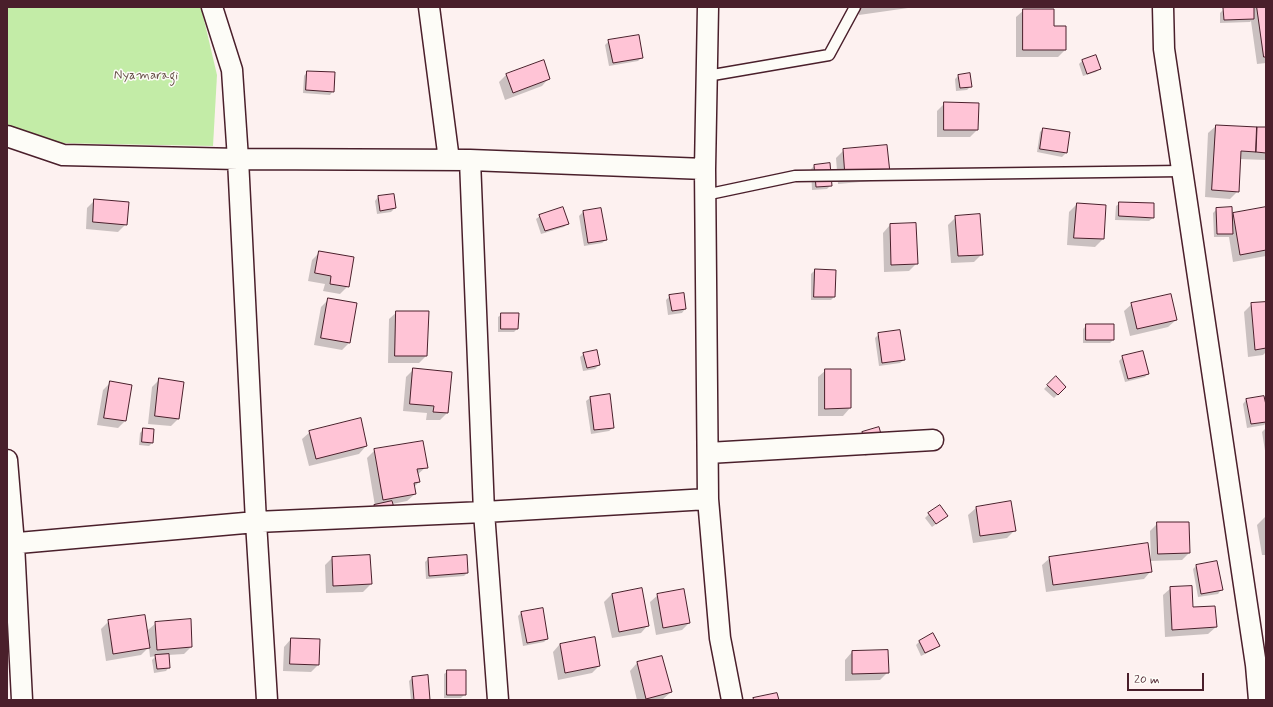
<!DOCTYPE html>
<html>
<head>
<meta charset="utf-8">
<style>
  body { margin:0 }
  #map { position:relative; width:1273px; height:707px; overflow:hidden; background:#fdf1f0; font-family:Mynerve,sans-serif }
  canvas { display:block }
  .frame { position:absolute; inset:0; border:8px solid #4a1f2b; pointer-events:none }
  .scale { position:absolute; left:1127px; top:673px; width:77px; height:18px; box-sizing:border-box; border:2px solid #4a1f2b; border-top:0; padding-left:5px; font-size:12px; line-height:14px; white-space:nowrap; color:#4a1f2b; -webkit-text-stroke:3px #fdfcf7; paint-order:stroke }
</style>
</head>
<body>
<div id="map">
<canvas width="1273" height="707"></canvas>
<div class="frame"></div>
<div class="scale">20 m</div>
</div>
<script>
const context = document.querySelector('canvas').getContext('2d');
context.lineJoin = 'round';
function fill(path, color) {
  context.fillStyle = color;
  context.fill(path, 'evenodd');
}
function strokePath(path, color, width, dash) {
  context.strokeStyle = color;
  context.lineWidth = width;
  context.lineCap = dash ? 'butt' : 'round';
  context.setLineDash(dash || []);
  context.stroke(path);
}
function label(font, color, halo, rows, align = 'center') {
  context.font = font + ' Mynerve,sans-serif';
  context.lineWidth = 3;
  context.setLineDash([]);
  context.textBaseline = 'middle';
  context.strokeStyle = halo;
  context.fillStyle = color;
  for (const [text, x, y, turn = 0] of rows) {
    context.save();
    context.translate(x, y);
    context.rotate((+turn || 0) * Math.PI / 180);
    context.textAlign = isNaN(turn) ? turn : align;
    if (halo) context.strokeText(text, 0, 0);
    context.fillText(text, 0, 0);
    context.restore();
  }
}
fill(new Path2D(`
  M 7,7 L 201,7 L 217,75 L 213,146 L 52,143 L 7,132 Z`), '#c3eca7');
fill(new Path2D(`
  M 858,7 L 915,7 L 859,15 Z
  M 1252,7 L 1266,7 L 1266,63 L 1257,64 L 1251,21 L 1250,22 L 1220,23 L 1220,13 L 1224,9 L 1250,8 Z
  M 1024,10 L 1053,27 L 1065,50 L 1058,57 L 1016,57 L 1016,17 Z
  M 609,41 L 642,57 L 638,61 L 609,66 L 605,45 Z
  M 1083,60 L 1100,68 L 1096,72 L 1083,76 L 1079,64 Z
  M 307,72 L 333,91 L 330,95 L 303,93 L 304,76 Z
  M 506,75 L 549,78 L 542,86 L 505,100 L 499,82 Z
  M 958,76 L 971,86 L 967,90 L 956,91 L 955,79 Z
  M 945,103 L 977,130 L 970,137 L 937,137 L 937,111 Z
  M 1216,126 L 1266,128 L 1266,160 L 1239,159 L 1238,191 L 1230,199 L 1205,197 L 1208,133 Z
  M 1043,129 L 1069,133 L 1066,153 L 1062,157 L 1037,152 L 1040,132 Z
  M 844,150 L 889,173 L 882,180 L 838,184 L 836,158 Z
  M 814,166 L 831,185 L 827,189 L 812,190 L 811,169 Z
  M 378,197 L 395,208 L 391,212 L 377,214 L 375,201 Z
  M 95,200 L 126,224 L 118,232 L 86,229 L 87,208 Z
  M 1120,203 L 1153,218 L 1149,221 L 1115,220 L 1116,206 Z
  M 1077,204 L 1105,206 L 1103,239 L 1095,247 L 1067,245 L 1069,212 Z
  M 1266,208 L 1266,256 L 1233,262 L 1229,237 L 1214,237 L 1213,213 L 1217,209 L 1232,216 L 1233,214 Z
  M 601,209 L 606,240 L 602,243 L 584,246 L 579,216 L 583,212 Z
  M 540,216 L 568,223 L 564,227 L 541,234 L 536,219 Z
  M 956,217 L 982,254 L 974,262 L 951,263 L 948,225 Z
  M 890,225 L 917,263 L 909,271 L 884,272 L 883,233 Z
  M 320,252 L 348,286 L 340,294 L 323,291 L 325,284 L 308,281 L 312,260 Z
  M 815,270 L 834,297 L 831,300 L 811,300 L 811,274 Z
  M 670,296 L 685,309 L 682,313 L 668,315 L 666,300 Z
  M 329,299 L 349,343 L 342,350 L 314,345 L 321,307 Z
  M 1266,303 L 1266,352 L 1263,355 L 1248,357 L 1244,312 L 1252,304 Z
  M 1132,304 L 1176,320 L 1168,327 L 1130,336 L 1124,311 Z
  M 397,312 L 426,356 L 419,363 L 388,363 L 389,319 Z
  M 502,314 L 517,329 L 514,332 L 498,332 L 498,317 Z
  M 1087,325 L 1113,340 L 1110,343 L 1083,343 L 1083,329 Z
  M 879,334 L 904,360 L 900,363 L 879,366 L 875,338 Z
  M 584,354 L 599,365 L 595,369 L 583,371 L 580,357 Z
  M 1123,357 L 1148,373 L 1145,377 L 1125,382 L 1119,361 Z
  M 414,369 L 451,373 L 447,413 L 440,420 L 426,420 L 427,413 L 403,411 L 406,377 Z
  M 826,370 L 850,370 L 850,408 L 843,416 L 818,416 L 818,377 Z
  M 1056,377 L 1065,387 L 1054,398 L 1044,389 Z
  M 160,379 L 178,419 L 171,426 L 148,424 L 152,387 Z
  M 110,383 L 125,421 L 118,428 L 97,425 L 103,390 Z
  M 609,395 L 613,428 L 609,431 L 591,434 L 586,401 L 590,398 Z
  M 1246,400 L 1266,411 L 1266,423 L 1264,425 L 1247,428 L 1243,404 Z
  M 878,428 L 881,451 L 865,456 L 859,437 L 862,433 Z
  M 1266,428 L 1266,457 L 1262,432 Z
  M 144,429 L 152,443 L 149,446 L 139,445 L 140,433 Z
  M 310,432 L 366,446 L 359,454 L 309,466 L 302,439 Z
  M 375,450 L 426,467 L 417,475 L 419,482 L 414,487 L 415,494 L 407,501 L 392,504 L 371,510 L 375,506 L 367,458 Z
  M 1010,503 L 1015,530 L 1007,538 L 973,543 L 968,515 L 976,508 Z
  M 929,514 L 943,519 L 932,527 L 925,518 Z
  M 1265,517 L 1266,517 L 1266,555 L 1262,555 L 1257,525 Z
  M 1158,523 L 1189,553 L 1182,560 L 1150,561 L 1151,571 L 1144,579 L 1046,592 L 1042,565 L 1050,558 L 1151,559 L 1150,531 Z
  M 332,558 L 371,584 L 363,592 L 326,593 L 325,565 Z
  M 428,559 L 467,573 L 464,576 L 426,579 L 425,562 Z
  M 1196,566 L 1221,590 L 1218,594 L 1198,597 L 1193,569 Z
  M 1171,588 L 1192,608 L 1216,627 L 1208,634 L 1165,637 L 1163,595 Z
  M 641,589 L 648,625 L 641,633 L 612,638 L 604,602 L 612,594 Z
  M 658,595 L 689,623 L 682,630 L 656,635 L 650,602 Z
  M 542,609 L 547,639 L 544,642 L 523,646 L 518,616 L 521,613 Z
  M 109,621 L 147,638 L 149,638 L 148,630 L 156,623 L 191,647 L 184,654 L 168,655 L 169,667 L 166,671 L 154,673 L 152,660 L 156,656 L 150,657 L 149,647 L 141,655 L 106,661 L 101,629 Z
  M 291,639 L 318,665 L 311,672 L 283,671 L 284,647 Z
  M 920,641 L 938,646 L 935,649 L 921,656 L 916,645 Z
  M 560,644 L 599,666 L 592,673 L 558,680 L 553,652 Z
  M 852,652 L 888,672 L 880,680 L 845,681 L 845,660 Z
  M 661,657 L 671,692 L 663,699 L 661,700 L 637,700 L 630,671 L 637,663 Z
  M 448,671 L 465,694 L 461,698 L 444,698 L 444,674 Z
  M 412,678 L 429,700 L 411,700 L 409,681 Z`), '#0003');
const building = new Path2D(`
  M 1254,7 L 1254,19 L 1224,20 L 1223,8 Z
  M 1257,7 L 1266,7 L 1266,57 L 1264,57 Z
  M 1023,9 L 1054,9 L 1054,26 L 1066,26 L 1066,50 L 1023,50 Z
  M 639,35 L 643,58 L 613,63 L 608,40 Z
  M 1096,55 L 1101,69 L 1087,74 L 1082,60 Z
  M 544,60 L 550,79 L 513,93 L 506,74 Z
  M 307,71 L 335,72 L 334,92 L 306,90 Z
  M 970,73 L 972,87 L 960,88 L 958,75 Z
  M 944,102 L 979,103 L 978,130 L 944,130 Z
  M 1216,125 L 1257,127 L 1256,152 L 1241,151 L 1239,192 L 1212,190 Z
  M 1257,127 L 1266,127 L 1266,153 L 1256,152 Z
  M 1043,128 L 1070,132 L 1067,153 L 1040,149 Z
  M 887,145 L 890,173 L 845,177 L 843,149 Z
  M 830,163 L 832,186 L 816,187 L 814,165 Z
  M 394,194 L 396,208 L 380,211 L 378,196 Z
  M 94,199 L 129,202 L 127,225 L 93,222 Z
  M 1119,202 L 1154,203 L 1154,218 L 1119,216 Z
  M 1077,203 L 1106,205 L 1104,239 L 1074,238 Z
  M 563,207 L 569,224 L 545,231 L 539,215 Z
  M 1232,207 L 1233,234 L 1217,234 L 1216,208 Z
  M 1266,207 L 1266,250 L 1240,255 L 1233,213 Z
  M 601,208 L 607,240 L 588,243 L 583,211 Z
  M 980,214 L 983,255 L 958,256 L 955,216 Z
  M 916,223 L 918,264 L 891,265 L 890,224 Z
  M 319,251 L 354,257 L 349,287 L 330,284 L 331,276 L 315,273 Z
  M 815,269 L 836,270 L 835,297 L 814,297 Z
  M 684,293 L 686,309 L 672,311 L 669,295 Z
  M 1171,294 L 1177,320 L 1137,329 L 1131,303 Z
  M 328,298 L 357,303 L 350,343 L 321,338 Z
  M 1266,302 L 1266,348 L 1255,350 L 1251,303 Z
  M 396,311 L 429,311 L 427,356 L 395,356 Z
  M 501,313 L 519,313 L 518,329 L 501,329 Z
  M 1086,324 L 1114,324 L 1114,340 L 1086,340 Z
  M 900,330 L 905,360 L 882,363 L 878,333 Z
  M 597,350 L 600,365 L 587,368 L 583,353 Z
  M 1143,351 L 1149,374 L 1128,379 L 1122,356 Z
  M 413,368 L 452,372 L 448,413 L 433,412 L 434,406 L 410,404 Z
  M 825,369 L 851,369 L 851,408 L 825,409 Z
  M 1056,376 L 1066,387 L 1058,395 L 1047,385 Z
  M 159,378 L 184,382 L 179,419 L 155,416 Z
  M 110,381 L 132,385 L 126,421 L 104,418 Z
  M 610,394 L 614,428 L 594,430 L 590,397 Z
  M 1264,396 L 1266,405 L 1266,422 L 1251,424 L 1246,399 Z
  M 361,418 L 367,446 L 316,459 L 309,431 Z
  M 879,427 L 885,448 L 869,453 L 862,432 Z
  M 143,428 L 154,429 L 153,443 L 142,442 Z
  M 423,441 L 428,468 L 417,469 L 420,482 L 414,483 L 416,494 L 383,500 L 374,449 Z
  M 392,501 L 396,514 L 377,519 L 374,505 Z
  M 1011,501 L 1016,531 L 980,536 L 976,507 Z
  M 940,505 L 948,516 L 936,524 L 928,513 Z
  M 1157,522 L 1189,522 L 1190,553 L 1158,554 Z
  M 1148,543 L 1152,572 L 1053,585 L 1049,557 Z
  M 370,555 L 372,584 L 333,586 L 332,557 Z
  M 467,555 L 468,573 L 429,576 L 428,558 Z
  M 1217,561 L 1223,590 L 1201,594 L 1196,565 Z
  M 1192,586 L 1193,607 L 1215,606 L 1217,627 L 1172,630 L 1170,587 Z
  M 642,588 L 649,626 L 619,632 L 612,594 Z
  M 684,589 L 690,623 L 663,628 L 657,594 Z
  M 543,608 L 548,639 L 527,643 L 521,612 Z
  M 145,615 L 150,648 L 113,654 L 108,620 Z
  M 191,619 L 192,647 L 157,650 L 155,622 Z
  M 933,633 L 940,646 L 925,653 L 919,641 Z
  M 595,637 L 600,666 L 565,673 L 560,644 Z
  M 291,638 L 320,639 L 319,665 L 290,664 Z
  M 888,650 L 889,673 L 852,674 L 852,651 Z
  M 169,654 L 170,668 L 157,669 L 155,655 Z
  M 662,656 L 672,692 L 646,699 L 637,662 Z
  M 447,670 L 466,670 L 466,695 L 447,695 Z
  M 428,675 L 430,700 L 414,700 L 412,677 Z
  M 777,693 L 779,700 L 754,700 L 753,698 Z`);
fill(building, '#ffc4d6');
strokePath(building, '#4a1f2b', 1);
const lane = new Path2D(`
  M 707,76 L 829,55 L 855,7
  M 705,195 L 795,176 L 1182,171`);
const street = new Path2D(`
  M 212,7 L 232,70 L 238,159 L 256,522 L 267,700
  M 429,7 L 449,160
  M 708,7 L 705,169 L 708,499 L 720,638 L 732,700
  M 1163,7 L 1164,49 L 1256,665 L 1259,700
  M 7,136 L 63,155 L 238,159 L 470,160 L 705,169
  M 470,160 L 484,512 L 498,700
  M 708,453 L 933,440
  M 7,460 L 14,544 L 22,700
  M 7,544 L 256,522 L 484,512 L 708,499`);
strokePath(lane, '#4a1f2b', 13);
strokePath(street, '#4a1f2b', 23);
strokePath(lane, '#fdfcf7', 10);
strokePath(street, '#fdfcf7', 20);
label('13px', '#68524a', '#fdfcf7', [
  ["Nyamaragi",146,76]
]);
</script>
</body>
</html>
